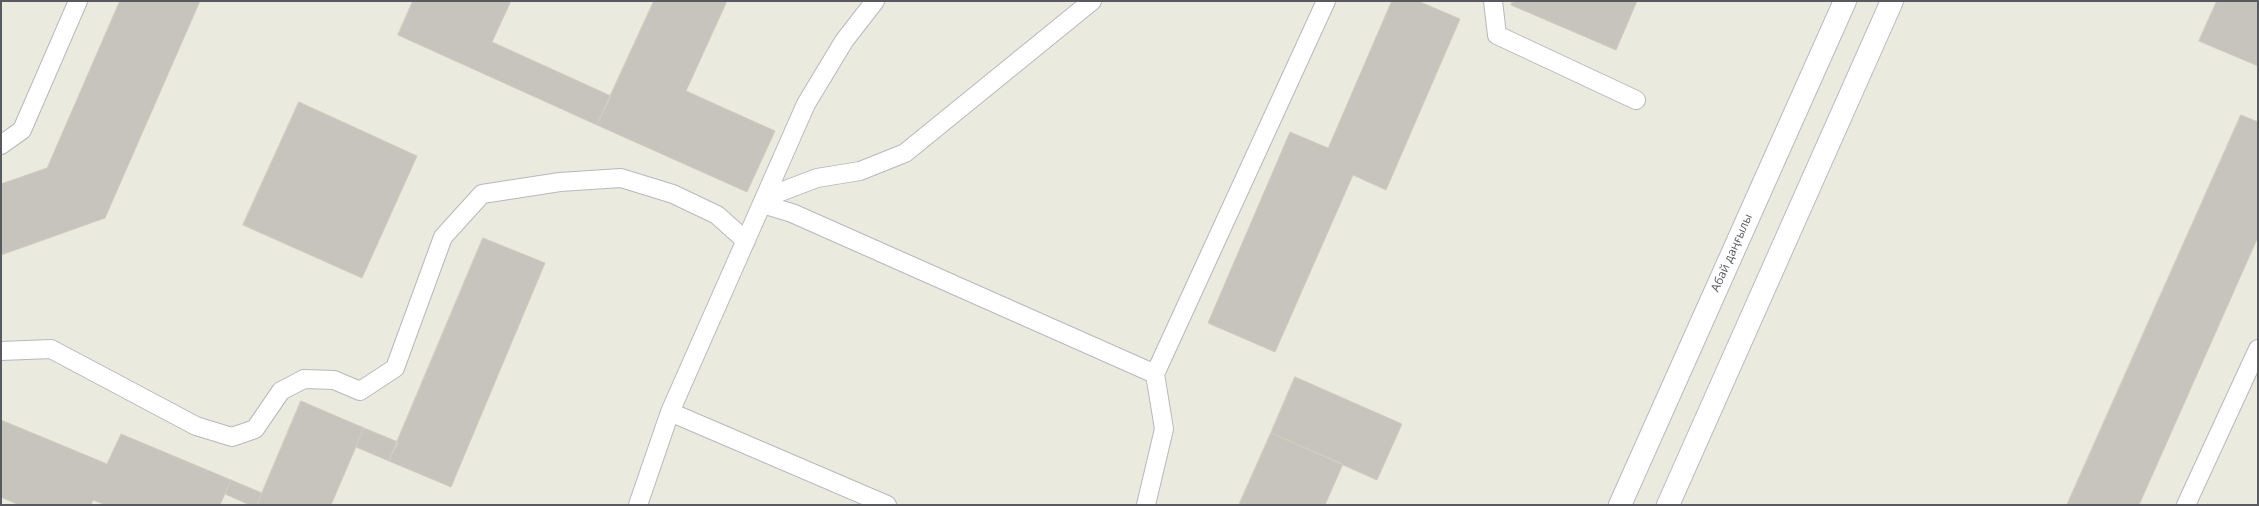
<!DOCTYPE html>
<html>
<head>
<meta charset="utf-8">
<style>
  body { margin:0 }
  #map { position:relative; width:2259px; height:506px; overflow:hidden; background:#ebeadf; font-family:"Open Sans",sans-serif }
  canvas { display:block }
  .frame { position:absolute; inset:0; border:2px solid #585a60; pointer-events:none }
</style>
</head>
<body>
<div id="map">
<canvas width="2259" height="506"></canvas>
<div class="frame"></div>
</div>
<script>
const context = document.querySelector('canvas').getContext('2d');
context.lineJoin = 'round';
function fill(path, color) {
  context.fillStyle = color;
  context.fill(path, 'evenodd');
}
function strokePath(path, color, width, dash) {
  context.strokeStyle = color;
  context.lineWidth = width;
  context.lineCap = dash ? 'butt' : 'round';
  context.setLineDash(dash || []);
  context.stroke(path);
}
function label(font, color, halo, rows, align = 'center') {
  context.font = font + ' "Open Sans",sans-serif';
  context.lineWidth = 3.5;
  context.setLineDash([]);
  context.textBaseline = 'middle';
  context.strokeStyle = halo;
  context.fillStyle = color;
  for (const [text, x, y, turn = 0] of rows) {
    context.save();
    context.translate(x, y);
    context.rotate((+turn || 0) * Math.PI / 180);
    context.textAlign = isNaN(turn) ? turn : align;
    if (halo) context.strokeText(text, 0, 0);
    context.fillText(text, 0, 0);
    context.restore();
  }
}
const building = new Path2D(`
  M 120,1 L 200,1 L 105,218 L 1,255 L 1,184 L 47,168 Z
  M 413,1 L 511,1 L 492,42 L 611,96 L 597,125 L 398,35 Z
  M 654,1 L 727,1 L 686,91 L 775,131 L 747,192 L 597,125 Z
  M 1392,1 L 1418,1 L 1460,19 L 1386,190 L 1353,175 L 1275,352 L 1208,323 L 1290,132 L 1328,148 Z
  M 1513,1 L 1637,1 L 1616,50 L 1511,5 Z
  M 2217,1 L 2258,1 L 2258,66 L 2199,41 Z
  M 299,102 L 417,156 L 362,278 L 243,225 Z
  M 2241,115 L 2258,122 L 2258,237 L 2139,505 L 2067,505 Z
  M 483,238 L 545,263 L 451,487 L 389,461 Z
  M 1295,377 L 1402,424 L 1377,480 L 1271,433 Z
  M 301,401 L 364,428 L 331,505 L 257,505 Z
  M 1,420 L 107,464 L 121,434 L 231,480 L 220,505 L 106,505 L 93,500 L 91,505 L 19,505 L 1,497 Z
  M 364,428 L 398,442 L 389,461 L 356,447 Z
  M 1271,433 L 1343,464 L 1325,505 L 1239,505 Z
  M 231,480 L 262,493 L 257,505 L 250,505 L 225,494 Z`);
fill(building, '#c6c4bd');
strokePath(building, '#cfccbe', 1);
const lane = new Path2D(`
  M 1092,1 L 905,153 L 860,171 L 817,178 L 775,194 L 762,204 L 792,213 L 1155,374
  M 1493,1 L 1497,35 L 1636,100
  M 1,145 L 22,130 L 78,1
  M 1,351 L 51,349 L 196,426 L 232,437 L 255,429 L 281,391 L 304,379 L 334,380 L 360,391 L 395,368 L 443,237 L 482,194 L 560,182 L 621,178 L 673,194 L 717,215 L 746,241
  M 670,412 L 887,505
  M 638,505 L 670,412 L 806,104 L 844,41 L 875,1
  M 1146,505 L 1164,429 L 1155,374 L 1326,1
  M 2186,505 L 2258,349`);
const secondary = new Path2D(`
  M 1620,505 L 1845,1
  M 1668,505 L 1892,1`);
strokePath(lane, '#b7b8be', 20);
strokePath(secondary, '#b8bac1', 24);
strokePath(lane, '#fff', 18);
strokePath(secondary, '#fff', 22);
label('12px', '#585a60', '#fff', [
  ["Абай даңғылы",1732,253,-66]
]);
</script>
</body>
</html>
